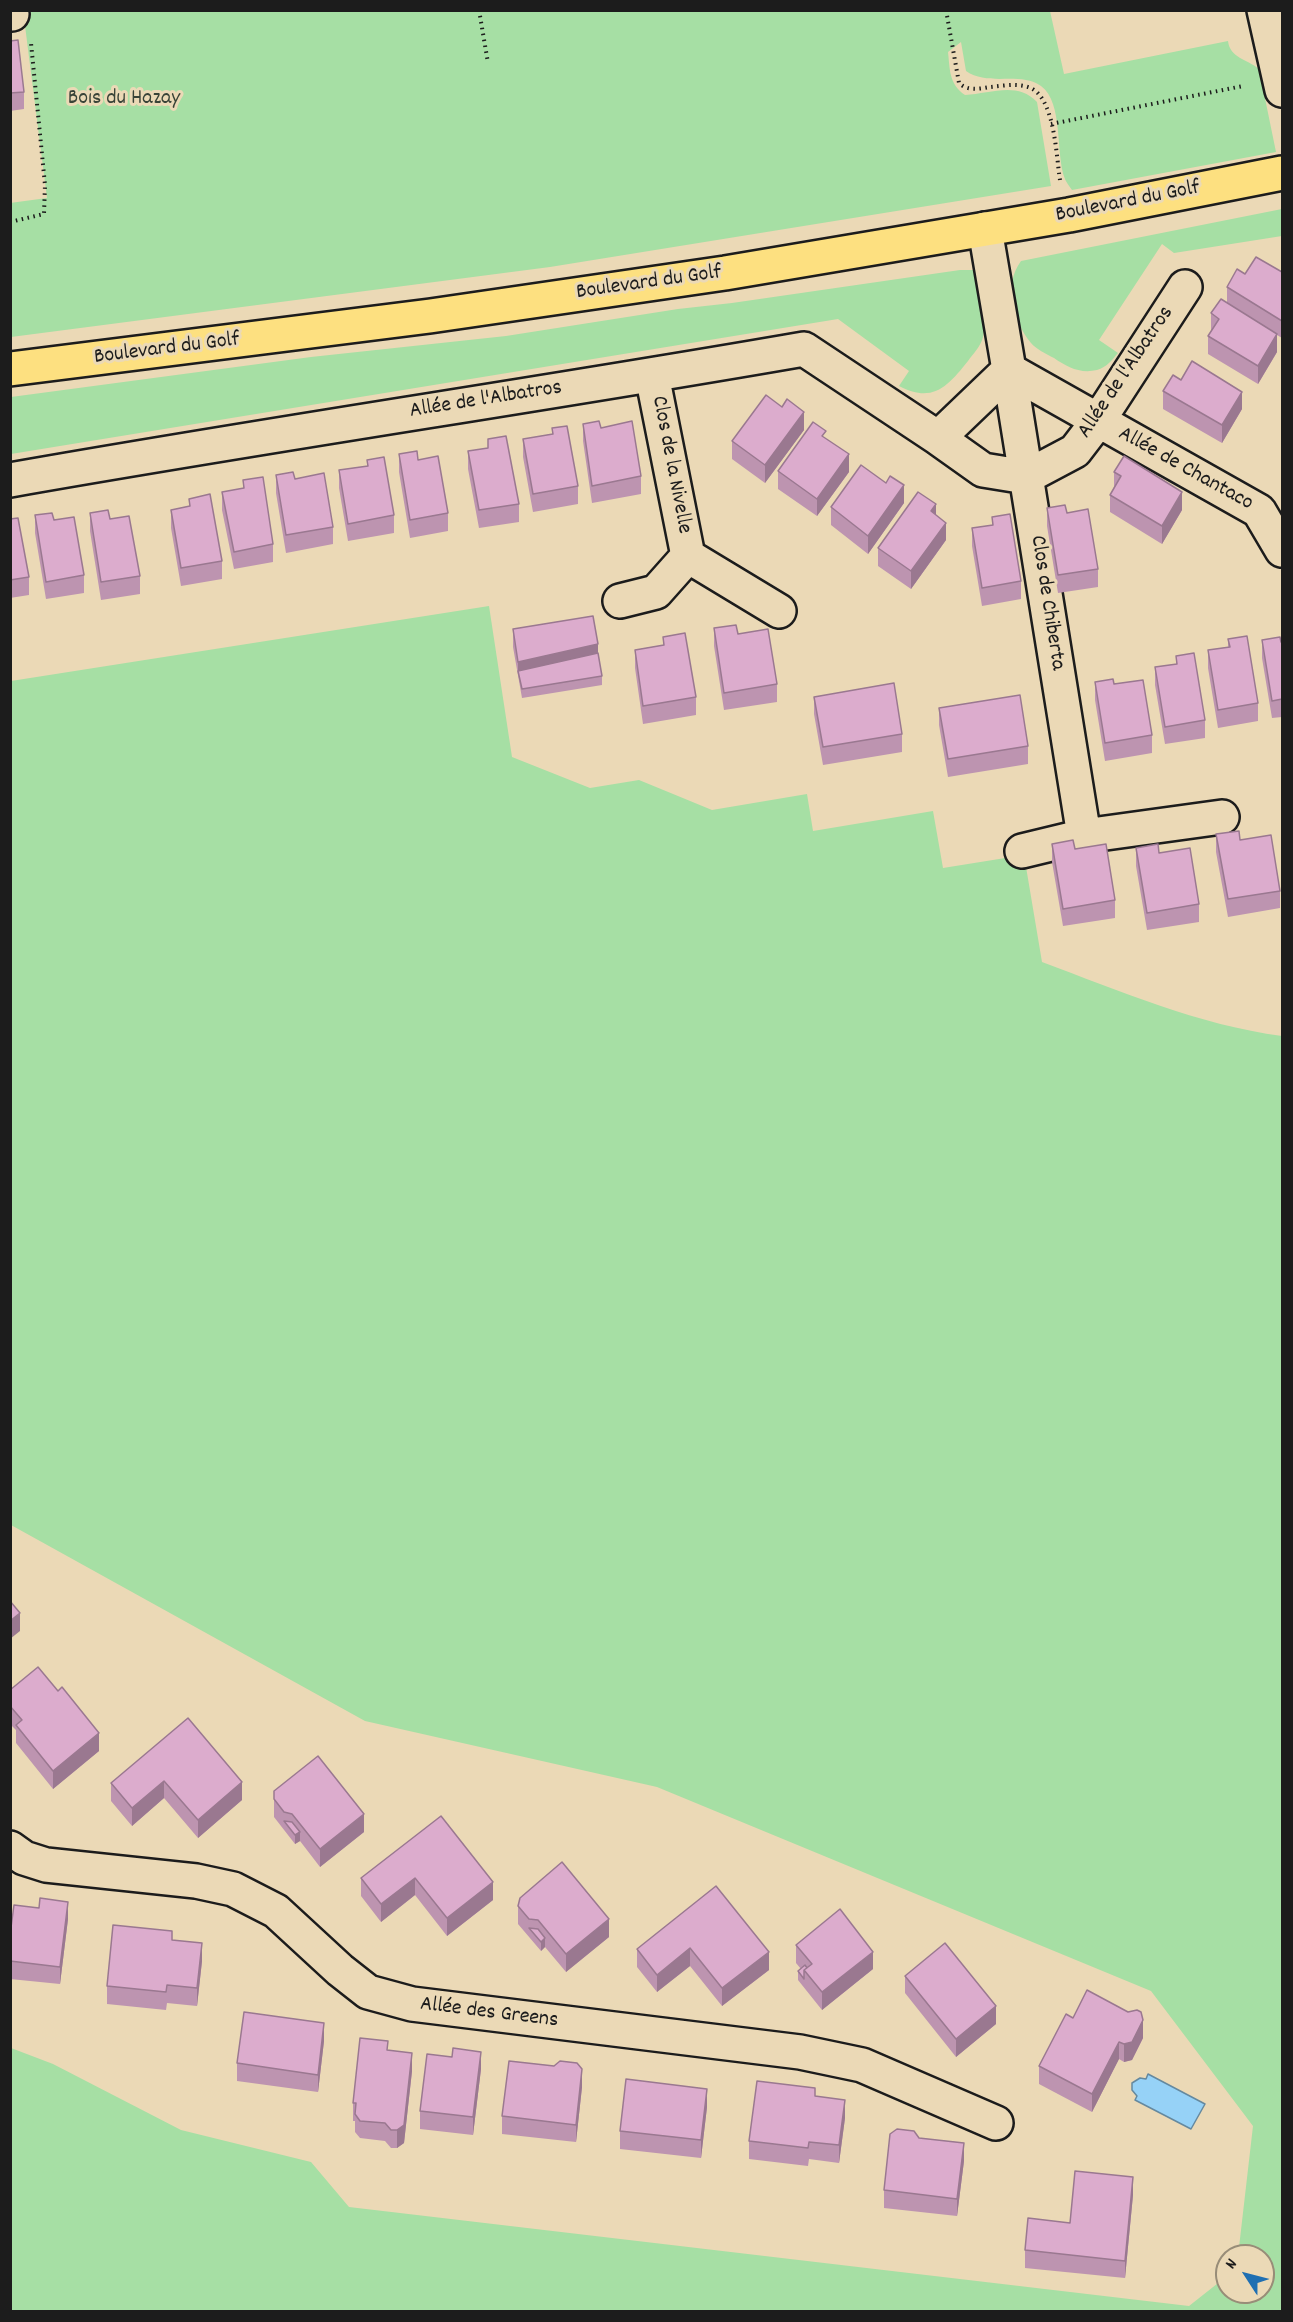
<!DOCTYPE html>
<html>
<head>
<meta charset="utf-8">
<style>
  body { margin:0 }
  #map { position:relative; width:1293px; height:2322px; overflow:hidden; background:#ebd9b6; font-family:Dekko,sans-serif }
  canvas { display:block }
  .frame { position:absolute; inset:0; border:12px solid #1c1c1c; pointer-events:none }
  .north { position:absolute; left:1215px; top:2244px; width:60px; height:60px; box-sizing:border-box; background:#ebd9b6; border:2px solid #988d78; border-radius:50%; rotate:306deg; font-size:16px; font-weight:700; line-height:24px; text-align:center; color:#1c1c1c }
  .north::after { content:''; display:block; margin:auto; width:21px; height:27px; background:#1f6fb2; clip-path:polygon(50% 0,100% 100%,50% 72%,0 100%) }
</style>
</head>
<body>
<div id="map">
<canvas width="1293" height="2322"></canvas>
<div class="frame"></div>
<div class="north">N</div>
</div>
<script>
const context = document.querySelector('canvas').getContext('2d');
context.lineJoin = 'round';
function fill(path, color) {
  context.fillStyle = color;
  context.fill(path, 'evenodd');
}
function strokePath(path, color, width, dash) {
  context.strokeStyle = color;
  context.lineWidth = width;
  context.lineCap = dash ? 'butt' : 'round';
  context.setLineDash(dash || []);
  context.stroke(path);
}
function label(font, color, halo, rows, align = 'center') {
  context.font = font + ' Dekko,sans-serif';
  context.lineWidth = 6;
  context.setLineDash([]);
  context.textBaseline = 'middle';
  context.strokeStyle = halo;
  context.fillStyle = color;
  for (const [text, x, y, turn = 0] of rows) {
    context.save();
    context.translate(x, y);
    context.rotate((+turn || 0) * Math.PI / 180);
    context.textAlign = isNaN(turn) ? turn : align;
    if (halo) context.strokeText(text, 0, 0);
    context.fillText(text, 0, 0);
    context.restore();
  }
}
fill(new Path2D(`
  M 23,10 L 1050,11 L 1064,74 L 1228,41 C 1230,58 1247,59 1259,69 L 1276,152 L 1072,190 C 1070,187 1066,182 1065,179 C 1055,154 1064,103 1041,86 C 1019,71 989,87 966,71 L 961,42 L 948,52 C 950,70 949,84 965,95 C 990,94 1017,81 1037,102 L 1051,186 L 550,267 L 11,337 L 10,203 L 47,198 Z
  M 1282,209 L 1282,236 L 1174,253 L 1162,244 L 1099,340 L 1118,353 C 1112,360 1107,367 1097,370 C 1080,374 1067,367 1054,358 C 1046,354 1036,349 1031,343 C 1013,321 1003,285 1021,261 Z
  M 960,270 L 973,270 L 978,273 C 981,292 988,318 983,337 C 981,346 973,354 968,361 C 948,386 933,404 899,386 L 909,371 L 838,319 L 11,454 L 11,397 L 311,357 L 506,336 L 678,309 L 732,303 Z
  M 489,606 L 512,757 L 590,788 L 639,780 L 712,810 L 807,794 L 813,831 L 933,811 L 943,868 L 1024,855 L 1042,962 C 1120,991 1199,1025 1282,1036 L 1282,2311 L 11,2311 L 11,2048 L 53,2064 L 181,2130 L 311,2162 L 349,2207 L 1189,2306 L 1227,2276 L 1227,2292 L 1263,2292 L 1263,2256 L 1238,2256 L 1253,2126 L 1151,1991 L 657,1787 L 365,1721 L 11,1525 L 11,681 Z`), '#a6dfa4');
const water = new Path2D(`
  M 1148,2074 L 1205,2104 L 1191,2129 L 1135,2100 L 1137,2096 L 1132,2090 L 1132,2083 L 1140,2078 L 1146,2079 Z`);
fill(water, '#96d2f7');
strokePath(water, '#65899f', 1.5);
const minor = new Path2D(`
  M 1264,10 L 1282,90
  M 10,14 L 12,14
  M 1009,370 L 1084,836
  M 1009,370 L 1259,511 L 1282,550
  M 652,375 L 688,556 L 779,611
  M 938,438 L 983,470 L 1026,477 L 1075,451 L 1098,421 L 1185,287
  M 10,480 C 275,433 540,395 804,349 L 938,438 L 1009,370 L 985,229
  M 620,601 L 656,592 L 688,556
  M 1022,851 L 1084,836 L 1222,817
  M 10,1848 L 24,1858 L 46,1865 L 196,1881 L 233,1889 L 276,1911 L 340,1970 L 368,1992 L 412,2004 L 800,2052 L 862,2065 L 996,2123`);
const major = new Path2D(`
  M 10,369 L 430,316 L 725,273 L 1069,215 L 1282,173`);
strokePath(minor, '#1c1c1c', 38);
strokePath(major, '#1c1c1c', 38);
strokePath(new Path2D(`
  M 479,10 L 488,63
  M 946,10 L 959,83 C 967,91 979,89 990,87 C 1002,86 1016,83 1028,87 C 1055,95 1056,156 1060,180
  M 1051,124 L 1243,86
  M 10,222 L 44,214 L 45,185 L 31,43`), '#1c1c1c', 4, [1.5, 4.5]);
strokePath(minor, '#ebd9b6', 33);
strokePath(major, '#fde080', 33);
fill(new Path2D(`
  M 10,41 L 24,92 L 24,109 L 10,111 Z
  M 1282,272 L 1282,338 L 1277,335 L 1277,352 L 1258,384 L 1208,354 L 1208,336 L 1211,331 L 1211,313 L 1227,303 L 1227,287 L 1245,274 Z
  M 1163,391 L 1242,409 L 1222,443 L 1163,409 Z
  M 782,407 L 804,430 L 765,483 L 732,459 L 732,441 Z
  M 583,424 L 601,428 L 641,476 L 641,494 L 592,503 L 583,441 Z
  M 552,428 L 578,486 L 578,504 L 533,512 L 523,457 L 523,439 L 552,434 Z
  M 826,439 L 849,472 L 817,516 L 778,489 L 778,471 Z
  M 488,448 L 519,504 L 519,522 L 479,528 L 468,469 L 468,451 Z
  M 399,454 L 418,460 L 448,513 L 448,531 L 410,538 L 399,472 Z
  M 367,460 L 394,515 L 394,533 L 348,541 L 339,488 L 339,470 L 367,466 Z
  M 1114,472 L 1182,510 L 1162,544 L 1110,512 L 1110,495 L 1114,487 Z
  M 276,475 L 295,479 L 333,527 L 333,544 L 286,553 L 276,493 Z
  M 243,480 L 273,544 L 273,562 L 234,569 L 222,510 L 222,492 L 243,488 Z
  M 189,499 L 222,561 L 222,579 L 181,586 L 171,528 L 171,510 L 189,506 Z
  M 904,503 L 868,554 L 831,525 L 831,507 Z
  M 1047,508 L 1067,513 L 1098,569 L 1098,587 L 1058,593 L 1047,526 Z
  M 90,513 L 110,519 L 140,576 L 140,594 L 101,600 L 90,531 Z
  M 35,515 L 54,520 L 84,575 L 84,593 L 46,599 L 35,533 Z
  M 936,515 L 946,540 L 911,589 L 878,566 L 878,548 Z
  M 992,517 L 1021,581 L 1021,599 L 982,606 L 972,546 L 972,528 L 992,525 Z
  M 10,519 L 29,577 L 29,595 L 10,598 Z
  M 714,628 L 738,633 L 777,684 L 777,702 L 724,710 L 714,646 Z
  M 513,629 L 598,653 L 602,676 L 602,685 L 522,698 L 513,647 Z
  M 663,637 L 696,697 L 696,715 L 643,724 L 635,668 L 635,650 L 663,645 Z
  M 1228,639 L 1258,703 L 1258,721 L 1218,728 L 1208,668 L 1208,650 L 1228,647 Z
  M 1262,640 L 1282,642 L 1282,717 L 1272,718 L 1262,658 Z
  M 1176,656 L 1205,720 L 1205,738 L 1165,744 L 1155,685 L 1155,667 L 1176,664 Z
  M 1095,682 L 1152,735 L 1152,753 L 1105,761 L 1095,700 Z
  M 814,697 L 902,734 L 902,752 L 823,765 L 814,714 Z
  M 939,708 L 1028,746 L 1028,764 L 948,777 L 939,725 Z
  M 1216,834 L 1240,839 L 1280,891 L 1280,908 L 1228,917 L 1216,852 Z
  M 1052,844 L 1075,849 L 1115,900 L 1115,918 L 1063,926 L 1052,862 Z
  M 1136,848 L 1159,853 L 1199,904 L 1199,922 L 1147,930 L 1136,866 Z
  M 10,1690 L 99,1751 L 53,1789 L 16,1743 L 16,1730 L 10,1724 Z
  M 188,1718 L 242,1800 L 198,1838 L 164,1798 L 132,1826 L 111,1801 L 111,1783 Z
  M 274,1799 L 364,1832 L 320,1867 L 300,1841 L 295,1844 L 274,1817 Z
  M 441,1816 L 493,1900 L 447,1936 L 415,1895 L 381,1922 L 361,1896 L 361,1878 Z
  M 716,1886 L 769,1970 L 722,2006 L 690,1966 L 657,1992 L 637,1967 L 637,1949 Z
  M 518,1906 L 609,1937 L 566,1972 L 545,1947 L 541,1951 L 518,1924 Z
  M 68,1919 L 60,1984 L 10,1979 L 10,1935 Z
  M 172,1940 L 202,1961 L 197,2006 L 167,2003 L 166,2010 L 107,2004 L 107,1986 Z
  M 796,1945 L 873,1969 L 822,2010 L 798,1980 L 798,1971 L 801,1969 L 796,1963 Z
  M 905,1976 L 996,2024 L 956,2057 L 905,1993 Z
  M 1073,2018 L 1143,2038 L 1132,2060 L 1124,2062 L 1119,2059 L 1092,2112 L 1039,2084 L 1039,2066 Z
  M 324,2041 L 318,2092 L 237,2081 L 237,2063 Z
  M 388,2050 L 412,2071 L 404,2143 L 397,2148 L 391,2148 L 385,2141 L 360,2138 L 355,2132 L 355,2121 L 353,2121 L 353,2103 Z
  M 554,2066 L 582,2087 L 576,2142 L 502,2134 L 502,2116 Z
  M 481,2069 L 473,2135 L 420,2129 L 420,2111 Z
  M 815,2096 L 845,2118 L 839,2163 L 809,2159 L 808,2166 L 749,2159 L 749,2141 Z
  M 707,2107 L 701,2158 L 620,2149 L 620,2131 Z
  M 964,2161 L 957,2216 L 884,2208 L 884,2190 Z
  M 1133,2195 L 1125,2278 L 1025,2268 L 1025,2250 Z`), '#bd94b0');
fill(new Path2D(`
  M 1277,334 L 1277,352 L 1258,384 L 1258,366 Z
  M 1242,392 L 1242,409 L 1222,443 L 1222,425 Z
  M 804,412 L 804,430 L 765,483 L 765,465 Z
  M 849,454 L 849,472 L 817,516 L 817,499 Z
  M 904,485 L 904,503 L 868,554 L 868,536 Z
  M 1182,492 L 1182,510 L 1162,544 L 1162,526 Z
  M 936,504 L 936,522 L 931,511 Z
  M 946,523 L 946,540 L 911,589 L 911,571 Z
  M 598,644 L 598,662 L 518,671 L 518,662 Z
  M 20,1613 L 20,1631 L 10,1639 L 10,1621 Z
  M 99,1733 L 99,1751 L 53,1789 L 53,1771 Z
  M 164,1781 L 164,1798 L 132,1826 L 132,1808 Z
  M 242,1782 L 242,1800 L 198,1838 L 198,1820 Z
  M 364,1814 L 364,1832 L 320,1867 L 320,1849 Z
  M 300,1832 L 300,1841 L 295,1844 L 295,1835 Z
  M 415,1878 L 415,1895 L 381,1922 L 381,1904 Z
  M 493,1882 L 493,1900 L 447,1936 L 447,1918 Z
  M 68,1902 L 68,1919 L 60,1984 L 60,1967 Z
  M 609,1919 L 609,1937 L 566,1972 L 566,1954 Z
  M 545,1938 L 545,1947 L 541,1951 L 541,1942 Z
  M 202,1943 L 202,1961 L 197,2006 L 197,1988 Z
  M 690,1948 L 690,1966 L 657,1992 L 657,1975 Z
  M 769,1952 L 769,1970 L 722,2006 L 722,1988 Z
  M 873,1952 L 873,1969 L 822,2010 L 822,1992 Z
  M 996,2006 L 996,2024 L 956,2057 L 956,2039 Z
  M 1143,2020 L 1143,2038 L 1132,2060 L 1124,2062 L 1124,2044 Z
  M 324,2023 L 324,2041 L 318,2092 L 318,2075 Z
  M 1119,2042 L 1119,2059 L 1092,2112 L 1092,2094 Z
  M 481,2052 L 481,2069 L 473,2135 L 473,2117 Z
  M 412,2053 L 412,2071 L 404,2143 L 397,2148 L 397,2130 Z
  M 582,2069 L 582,2087 L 576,2142 L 576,2125 Z
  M 707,2089 L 707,2107 L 701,2158 L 701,2140 Z
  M 845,2100 L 845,2118 L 839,2163 L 839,2145 Z
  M 964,2143 L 964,2161 L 957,2216 L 957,2199 Z
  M 1133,2177 L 1133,2195 L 1125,2278 L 1125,2261 Z`), '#9a7890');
const building = new Path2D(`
  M 18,40 L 24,92 L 10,93 L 10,41 Z
  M 1256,257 L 1282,272 L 1282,321 L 1227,287 L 1237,269 L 1245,274 Z
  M 1221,299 L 1277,334 L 1258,366 L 1208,336 L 1219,319 L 1211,313 Z
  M 1192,361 L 1242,392 L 1222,425 L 1163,391 L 1173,375 L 1181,380 Z
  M 766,395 L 782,407 L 787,399 L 804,412 L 765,465 L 732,441 Z
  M 599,421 L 601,428 L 632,421 L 641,476 L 592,486 L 583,424 Z
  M 813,422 L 826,431 L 822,436 L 849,454 L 817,499 L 778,471 Z
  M 567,426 L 578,486 L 533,494 L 523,439 L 553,434 L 552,428 Z
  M 506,436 L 519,504 L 479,510 L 468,451 L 488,448 L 488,439 Z
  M 417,451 L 418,460 L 438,456 L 448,513 L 410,520 L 399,454 Z
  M 1124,456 L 1182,492 L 1162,526 L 1110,495 L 1121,476 L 1114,472 Z
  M 384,457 L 394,515 L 348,524 L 339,470 L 368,466 L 367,460 Z
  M 861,465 L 886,483 L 890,476 L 904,485 L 868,536 L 831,507 Z
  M 293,472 L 295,479 L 324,473 L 333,527 L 286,535 L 276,475 Z
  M 263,477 L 273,544 L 234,552 L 222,492 L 244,488 L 243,480 Z
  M 918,492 L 936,504 L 931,511 L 946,523 L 911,571 L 878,548 Z
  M 210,494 L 222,561 L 181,568 L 171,510 L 190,506 L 189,499 Z
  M 1065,505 L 1067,513 L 1088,509 L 1098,569 L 1058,575 L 1047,508 Z
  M 108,510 L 110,519 L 129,516 L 140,576 L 101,582 L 90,513 Z
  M 52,513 L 54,520 L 74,517 L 84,575 L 46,582 L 35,515 Z
  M 1010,514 L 1021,581 L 982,588 L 972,528 L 993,525 L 992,517 Z
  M 18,518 L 29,577 L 10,580 L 10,519 Z
  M 593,616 L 598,644 L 518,662 L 513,629 Z
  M 736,625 L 738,634 L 768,629 L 777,684 L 724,693 L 714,628 Z
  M 685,633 L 696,697 L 643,706 L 635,650 L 664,645 L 663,637 Z
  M 1247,636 L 1258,703 L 1218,710 L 1208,650 L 1230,647 L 1228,639 Z
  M 1280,637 L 1281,642 L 1282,642 L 1282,699 L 1272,701 L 1262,640 Z
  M 598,653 L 602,676 L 522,689 L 518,671 Z
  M 1194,653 L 1205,720 L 1165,727 L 1155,667 L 1177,664 L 1176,656 Z
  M 1113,679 L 1114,684 L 1143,680 L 1152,735 L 1105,743 L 1095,682 Z
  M 894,683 L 902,734 L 823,747 L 814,697 Z
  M 1020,695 L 1028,746 L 948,759 L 939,708 Z
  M 1239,831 L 1240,840 L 1271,835 L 1280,891 L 1228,899 L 1216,834 Z
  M 1073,840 L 1075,849 L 1106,844 L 1115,900 L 1063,909 L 1052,844 Z
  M 1158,844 L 1159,853 L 1190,848 L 1199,904 L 1147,913 L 1136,848 Z
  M 10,1601 L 20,1613 L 10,1621 Z
  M 38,1667 L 58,1691 L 62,1687 L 99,1733 L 53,1771 L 16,1725 L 22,1720 L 10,1706 L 10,1690 Z
  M 188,1718 L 242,1782 L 198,1820 L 164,1781 L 132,1808 L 111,1783 Z
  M 318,1756 L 364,1814 L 320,1849 L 292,1814 L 284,1812 L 274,1799 L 274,1791 Z
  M 441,1816 L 493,1882 L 447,1918 L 415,1878 L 381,1904 L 361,1878 Z
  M 284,1821 L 292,1822 L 300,1832 L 295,1835 Z
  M 562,1862 L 609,1919 L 566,1954 L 538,1920 L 529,1919 L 518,1906 L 520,1898 Z
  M 716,1886 L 769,1952 L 722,1988 L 690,1948 L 657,1975 L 637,1949 Z
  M 40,1898 L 68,1902 L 60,1967 L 10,1961 L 10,1935 L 14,1905 L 39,1908 Z
  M 840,1909 L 873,1952 L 822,1992 L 804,1970 L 812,1964 L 796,1945 Z
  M 113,1925 L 172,1931 L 172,1940 L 202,1943 L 197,1988 L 167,1985 L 166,1992 L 107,1986 Z
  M 529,1928 L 538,1929 L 545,1938 L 541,1942 Z
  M 945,1943 L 996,2006 L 956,2039 L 905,1976 Z
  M 805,1965 L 807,1968 L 804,1970 L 804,1979 L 798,1971 Z
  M 1087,1990 L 1128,2012 L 1137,2010 L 1141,2012 L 1143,2020 L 1132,2042 L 1124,2044 L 1119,2042 L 1092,2094 L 1039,2066 L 1066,2014 L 1073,2018 Z
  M 244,2012 L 324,2023 L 318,2075 L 237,2063 Z
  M 360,2038 L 388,2041 L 387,2050 L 412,2053 L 404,2125 L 397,2130 L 391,2130 L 385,2123 L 360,2121 L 355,2114 L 356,2103 L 353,2103 Z
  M 453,2048 L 481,2052 L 473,2117 L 420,2111 L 427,2054 L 452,2057 Z
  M 509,2061 L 554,2066 L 560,2061 L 577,2063 L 582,2069 L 576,2125 L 502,2116 Z
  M 626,2079 L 707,2089 L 701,2140 L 620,2131 Z
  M 757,2081 L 815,2088 L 815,2096 L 845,2100 L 839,2145 L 809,2142 L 808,2148 L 749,2141 Z
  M 897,2129 L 914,2131 L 919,2138 L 964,2143 L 957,2199 L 884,2190 L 890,2134 Z
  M 1075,2171 L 1133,2177 L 1125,2261 L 1025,2250 L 1028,2218 L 1070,2223 Z`);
fill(building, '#dcaccd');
strokePath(building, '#9a7890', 1.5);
label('22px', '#384337', '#ebd9b6', [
  ["Bois du Hazay",124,100]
]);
label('22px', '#1c1c1c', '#ebd9b6', [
  ["Boulevard du Golf",1128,203,-11],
  ["Boulevard du Golf",649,284,-8],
  ["Boulevard du Golf",167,350,-7],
  ["Allée de l'Albatros",1127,373,-56],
  ["Allée de l'Albatros",486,401,-9],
  ["Clos de la Nivelle",670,465,79],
  ["Allée de Chantaco",1185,470,29],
  ["Clos de Chiberta",1046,603,81],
  ["Allée des Greens",489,2014,7]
]);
</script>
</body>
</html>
